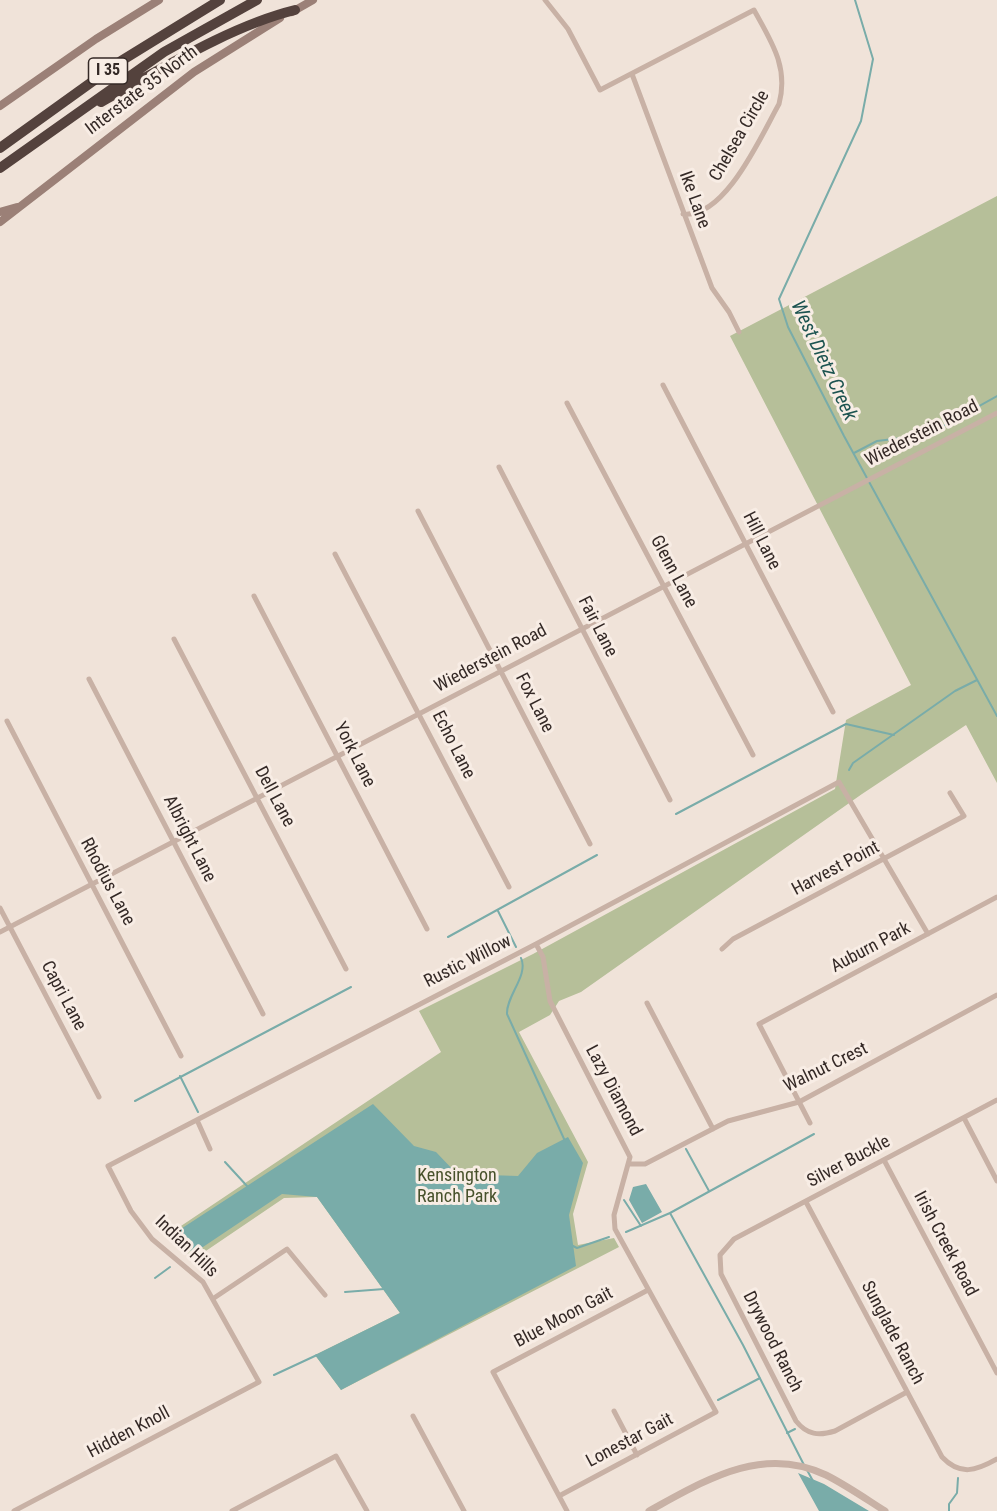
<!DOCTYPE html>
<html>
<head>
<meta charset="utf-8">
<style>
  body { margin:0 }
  canvas { display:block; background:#f0e3d9 }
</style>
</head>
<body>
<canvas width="997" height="1511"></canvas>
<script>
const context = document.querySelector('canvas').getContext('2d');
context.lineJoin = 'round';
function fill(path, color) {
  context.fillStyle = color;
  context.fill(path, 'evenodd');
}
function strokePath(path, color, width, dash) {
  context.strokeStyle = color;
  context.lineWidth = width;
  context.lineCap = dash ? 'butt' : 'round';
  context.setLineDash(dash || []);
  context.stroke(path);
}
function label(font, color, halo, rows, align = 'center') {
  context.font = font + ' "Roboto Condensed",sans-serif';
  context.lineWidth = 6;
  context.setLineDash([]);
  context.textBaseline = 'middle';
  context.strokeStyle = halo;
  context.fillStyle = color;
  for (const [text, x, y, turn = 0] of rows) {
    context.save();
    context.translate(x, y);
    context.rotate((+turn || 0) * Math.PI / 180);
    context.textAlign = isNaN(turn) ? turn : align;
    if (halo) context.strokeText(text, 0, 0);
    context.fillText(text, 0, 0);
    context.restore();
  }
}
fill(new Path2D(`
  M 997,196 L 997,783 L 966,725 L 862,794 L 581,992 L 559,1001 L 550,1015 L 519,1032 L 588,1162 L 573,1214 L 578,1245 L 614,1238 L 619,1247 L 341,1390 L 315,1355 L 400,1313 L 317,1197 L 284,1198 L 194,1259 L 166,1236 L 441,1052 L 419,1011 L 533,954 L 835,789 L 846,720 L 911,685 L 730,336 Z`), '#b6bf99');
fill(new Path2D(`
  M 373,1104 L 414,1146 L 436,1152 L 457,1174 L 518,1176 L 537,1153 L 568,1137 L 583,1163 L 569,1215 L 576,1266 L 341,1390 L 315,1355 L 400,1313 L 317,1197 L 282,1194 L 194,1253 L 170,1236 Z
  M 646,1184 L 662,1212 L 642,1223 L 629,1200 L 633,1187 Z
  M 798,1473 L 824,1484 L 869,1511 L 819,1511 Z`), '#79aca9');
strokePath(new Path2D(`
  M 855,0 L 873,59 L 861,121 L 779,299 L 788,327 L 844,436 L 997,716
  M 854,453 L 877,441 L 927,435 L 997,396
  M 849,770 L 853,763 L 955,691 L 977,680
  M 676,814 L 846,724 L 894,735
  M 498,911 L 516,947
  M 448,937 L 597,855
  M 521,958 C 529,975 506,996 507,1014 L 565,1141
  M 180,1076 L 198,1112
  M 135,1101 L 351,987
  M 686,1149 L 709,1191
  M 225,1162 L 247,1186
  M 624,1200 L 641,1226
  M 670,1213 L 814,1134
  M 626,1232 L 670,1213 L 743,1345 L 804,1465
  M 571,1245 L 577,1248 L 609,1237
  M 155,1278 L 170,1267
  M 345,1292 L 384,1289
  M 274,1375 L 317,1355
  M 718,1400 L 760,1378
  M 787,1433 L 795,1429
  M 807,1470 L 813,1481
  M 949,1511 L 949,1504 L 957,1493 L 958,1478`), '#79aca9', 2);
strokePath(new Path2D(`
  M 545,0 L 568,29 L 600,90 L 754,10 C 771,41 789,67 779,104 C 761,136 725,219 683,214
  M 632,74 L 712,288 L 729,312 L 739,332
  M 663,385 L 833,712
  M 567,403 L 753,755
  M 499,467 L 670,800
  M 418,511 L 590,844
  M 335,554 L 509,887
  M 254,596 L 427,929
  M 174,639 L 346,969
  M 89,679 L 263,1014
  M 7,721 L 181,1056
  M 0,908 L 99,1097
  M 0,932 L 997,413
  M 536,944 L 543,957 L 550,1001 L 630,1157 L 614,1215 L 615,1229 L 716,1412 L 559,1496
  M 722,949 L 733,939 L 964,816 L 950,793
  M 647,1003 L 713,1129
  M 964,1118 L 997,1181
  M 197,1120 L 210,1149
  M 810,1123 L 759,1024 L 997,897
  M 884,1160 L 997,1373
  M 629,1164 L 645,1164 L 728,1121 L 799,1102 L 997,995
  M 806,1202 L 942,1457 C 960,1476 976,1471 997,1459
  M 214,1298 L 287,1249 L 325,1295
  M 907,1392 L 835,1431 C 819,1436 807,1435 796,1421 L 721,1274 L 720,1255 L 734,1239 L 997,1100
  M 614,1411 L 637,1455
  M 413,1416 L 464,1511
  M 14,1511 L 259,1382 L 203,1282 L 152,1239 L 131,1211 L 108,1166 L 536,944 L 839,782 L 928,934
  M 232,1511 L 336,1456 L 367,1511
  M 567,1511 L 493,1372 L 648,1290`), '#c8b1a5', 5);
strokePath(new Path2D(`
  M 649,1511 C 704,1481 762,1444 826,1475 C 846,1485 866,1499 885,1511`), '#c8b1a5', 7);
strokePath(new Path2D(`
  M 292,12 L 313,0
  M 0,106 L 96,39 L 159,0
  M 0,212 L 17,207
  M 0,222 L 194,72 L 280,18`), '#9b8077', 8);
strokePath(new Path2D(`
  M 101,102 C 160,70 230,26 295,10
  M 0,148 L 121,61 L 220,0
  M 0,168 L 164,52 L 257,0`), '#54423d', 10);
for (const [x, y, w] of [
  [108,71,39]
]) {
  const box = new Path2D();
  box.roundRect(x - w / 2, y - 13, w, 26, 4.5);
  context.fillStyle = '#f8ede5';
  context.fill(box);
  strokePath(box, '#342926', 1.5);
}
label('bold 16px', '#342926', null, [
  ["I 35",108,71]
]);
label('18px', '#342926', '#f8ede5', [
  ["Interstate 35 North",142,91,-37],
  ["Chelsea Circle",740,136,-60],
  ["Ike Lane",694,200,70],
  ["Wiederstein Road",922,434,-27],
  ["Hill Lane",761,541,63],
  ["Glenn Lane",673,572,62],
  ["Fair Lane",597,627,63],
  ["Wiederstein Road",491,659,-28],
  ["Fox Lane",534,703,63],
  ["Echo Lane",453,745,63],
  ["York Lane",354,755,63],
  ["Dell Lane",274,797,62],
  ["Albright Lane",189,839,63],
  ["Harvest Point",836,869,-28],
  ["Rhodius Lane",107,882,62],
  ["Auburn Park",871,948,-28],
  ["Rustic Willow",468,962,-27],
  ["Capri Lane",63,996,62],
  ["Walnut Crest",826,1068,-26],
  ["Lazy Diamond",613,1091,62],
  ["Silver Buckle",849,1162,-28],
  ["Irish Creek Road",945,1244,62],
  ["Indian Hills",186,1247,44],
  ["Blue Moon Gait",564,1318,-28],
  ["Sunglade Ranch",892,1333,62],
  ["Drywood Ranch",772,1342,63],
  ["Hidden Knoll",129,1433,-28],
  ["Lonestar Gait",630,1441,-28]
]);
label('18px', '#47512b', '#f8ede5', [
  ["Kensington",457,1176],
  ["Ranch Park",457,1197]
]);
label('italic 20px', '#1d5451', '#f8ede5', [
  ["West Dietz Creek",823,361,65]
]);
</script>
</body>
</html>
